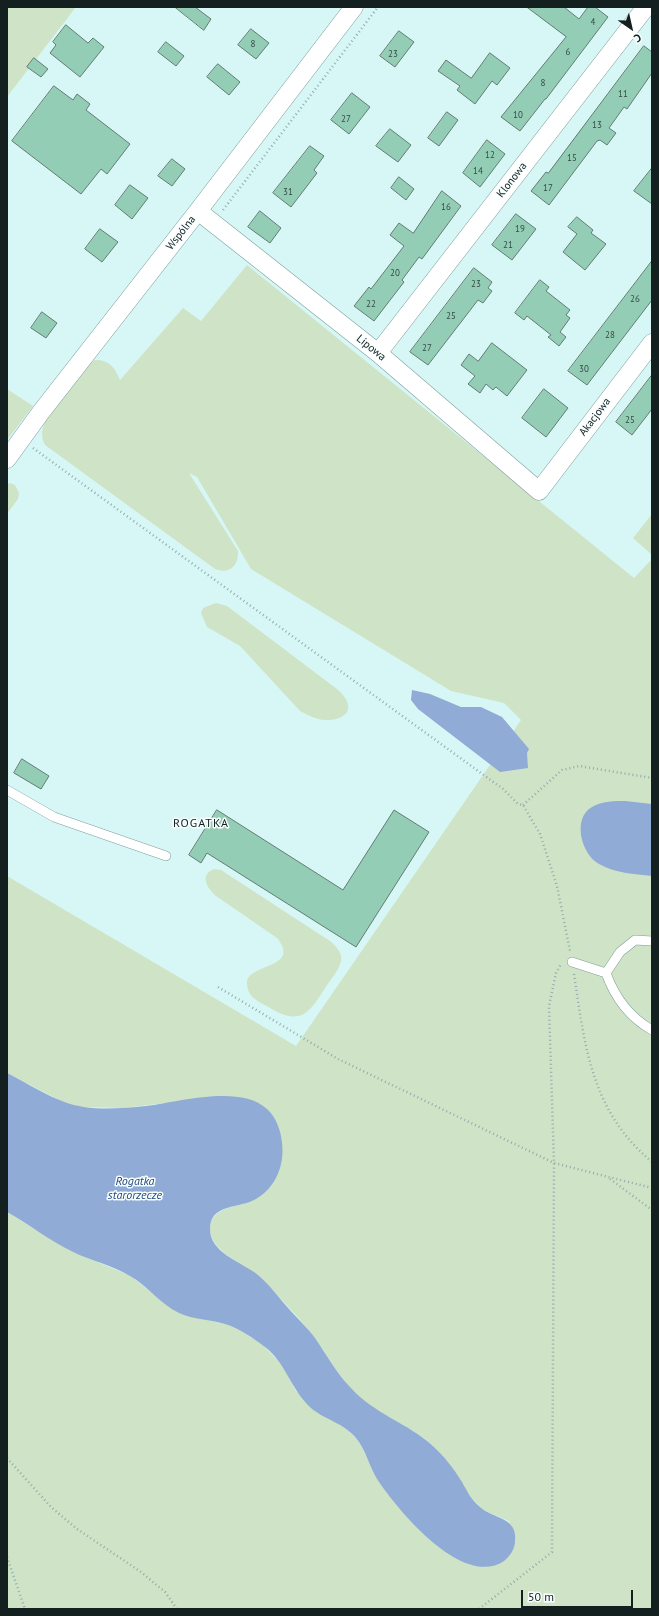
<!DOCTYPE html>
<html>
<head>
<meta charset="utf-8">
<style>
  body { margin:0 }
  #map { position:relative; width:659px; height:1616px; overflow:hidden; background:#d7f7f7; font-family:"PT Sans",sans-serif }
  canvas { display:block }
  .frame { position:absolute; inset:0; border:8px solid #141f20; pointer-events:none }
  .north { position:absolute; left:611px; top:8px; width:40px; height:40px; -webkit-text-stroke:3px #f8fefe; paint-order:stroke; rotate:146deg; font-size:11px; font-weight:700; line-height:16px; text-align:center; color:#141f20 }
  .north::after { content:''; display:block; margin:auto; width:14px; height:18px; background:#141f20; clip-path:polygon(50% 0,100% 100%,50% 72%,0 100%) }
  .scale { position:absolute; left:521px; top:1590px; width:112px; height:18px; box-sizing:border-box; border:2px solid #141f20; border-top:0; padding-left:5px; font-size:12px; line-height:14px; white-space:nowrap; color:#141f20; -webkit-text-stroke:3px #f8fefe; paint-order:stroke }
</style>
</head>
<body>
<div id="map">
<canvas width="659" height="1616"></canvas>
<div class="frame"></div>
<div class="north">С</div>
<div class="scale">50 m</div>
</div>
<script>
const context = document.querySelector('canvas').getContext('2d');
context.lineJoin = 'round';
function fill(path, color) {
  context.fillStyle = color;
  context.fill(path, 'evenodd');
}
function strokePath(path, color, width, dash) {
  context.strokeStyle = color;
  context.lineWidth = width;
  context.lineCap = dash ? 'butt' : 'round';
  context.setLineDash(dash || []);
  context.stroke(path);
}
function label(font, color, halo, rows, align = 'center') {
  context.font = font + ' "PT Sans",sans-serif';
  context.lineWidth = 3;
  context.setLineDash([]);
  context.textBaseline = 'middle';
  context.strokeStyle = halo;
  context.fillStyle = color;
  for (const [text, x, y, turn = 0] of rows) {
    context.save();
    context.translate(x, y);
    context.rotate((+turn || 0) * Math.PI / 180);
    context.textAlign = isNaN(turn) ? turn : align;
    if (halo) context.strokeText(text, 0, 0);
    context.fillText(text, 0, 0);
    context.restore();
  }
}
fill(new Path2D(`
  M 7,7 L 76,7 L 7,97 Z
  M 247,265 L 634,578 L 652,559 L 652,1609 L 7,1609 L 7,1212 L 71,1251 L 131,1276 L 168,1306 L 180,1313 L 233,1326 L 262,1344 L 283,1366 L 296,1391 L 324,1416 L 346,1428 L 356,1438 L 363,1449 L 375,1476 L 404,1513 L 430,1540 L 444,1551 L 457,1559 L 470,1564 L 484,1566 L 510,1522 C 499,1515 485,1514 476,1503 C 459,1484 451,1461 430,1443 C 408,1424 379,1416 357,1395 C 339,1378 329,1357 314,1337 C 301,1319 283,1302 268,1285 C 253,1268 212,1254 210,1231 C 208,1208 237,1206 252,1201 L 282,1158 L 280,1132 L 224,1096 L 124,1108 L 80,1107 L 61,1101 L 7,1073 L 7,876 L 296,1046 L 521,720 L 504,703 L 451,691 L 251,569 L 197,477 L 189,473 L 238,551 C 239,565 230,575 215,569 L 45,445 C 40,435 42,429 46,419 L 88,365 L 95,360 C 110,360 115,368 120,380 L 183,308 L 201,321 Z
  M 7,389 L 33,406 L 7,440 Z
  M 10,483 L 15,485 L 19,493 L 18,499 L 7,514 L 7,484 Z
  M 652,514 L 652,555 L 633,538 Z
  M 216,603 L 227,606 L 337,689 C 357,706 349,721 324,720 C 315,719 308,715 300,711 L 240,646 L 207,627 L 201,613 L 203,608 Z
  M 214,869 L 221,870 L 330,941 C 336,946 343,953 341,961 C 339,970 332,978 327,985 C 310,1012 302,1027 270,1008 C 264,1004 255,1001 250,994 C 248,991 247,987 247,983 C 247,963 302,969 277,938 L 216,896 C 207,888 199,875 214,869 Z`), '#cfe3c7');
fill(new Path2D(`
  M 412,690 L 430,694 L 461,707 L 481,707 L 502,717 L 529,749 L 527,753 L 528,768 L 500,772 L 418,709 L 411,700 Z
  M 625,801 L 652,804 L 652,876 C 634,874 615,873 599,864 C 581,854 572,818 592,807 C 602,801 615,801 625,801 Z
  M 7,1073 C 31,1085 57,1103 84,1107 C 105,1110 126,1108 146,1106 C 179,1102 240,1084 267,1109 C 276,1117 281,1131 282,1143 C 285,1167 274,1191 252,1201 C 236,1208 211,1205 210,1228 C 209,1253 242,1262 258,1275 C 270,1285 279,1298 289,1309 C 298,1319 307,1327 315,1338 C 327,1355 336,1373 351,1388 C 374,1414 408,1423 433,1446 C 444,1456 454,1469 462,1482 C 467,1491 472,1501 480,1507 C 493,1519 518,1517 515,1541 C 515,1549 510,1556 504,1561 C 462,1589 397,1509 377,1479 C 369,1466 366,1450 356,1438 C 344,1423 325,1420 311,1408 C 291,1390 286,1363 265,1347 C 253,1338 239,1328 225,1324 C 210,1319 194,1320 179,1313 C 160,1304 148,1286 130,1276 C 112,1265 92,1261 73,1252 C 50,1241 29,1224 7,1212 Z`), '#90abd5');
const building = new Path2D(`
  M 175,7 L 195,7 L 211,19 L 204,30 Z
  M 527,7 L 564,7 L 579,19 L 588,7 L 595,7 L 608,17 L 546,99 L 545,99 L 520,131 L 501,117 L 566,37 Z
  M 66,25 L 88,43 L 93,38 L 104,47 L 80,77 L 50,53 L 56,45 L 53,42 Z
  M 251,29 L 269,43 L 256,59 L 238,45 Z
  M 399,31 L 414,42 L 395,67 L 380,56 Z
  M 166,42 L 184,56 L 176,66 L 158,52 Z
  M 644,46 L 652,52 L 652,73 L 627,109 L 624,107 L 609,128 L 616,133 L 607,145 L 600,140 L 597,141 L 549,205 L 531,191 L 546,172 L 548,173 Z
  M 490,53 L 510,68 L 497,85 L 492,81 L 475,104 L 457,90 L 460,86 L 438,71 L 446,60 L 471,78 Z
  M 34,58 L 48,69 L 41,77 L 27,67 Z
  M 218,64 L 240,82 L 229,95 L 207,77 Z
  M 54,86 L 73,100 L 77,94 L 90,104 L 86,110 L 130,144 L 107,174 L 101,169 L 81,194 L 12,141 Z
  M 352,93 L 370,107 L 349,134 L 331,120 Z
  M 447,112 L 458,120 L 439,146 L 428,138 Z
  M 390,129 L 411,145 L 398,162 L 376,146 Z
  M 487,140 L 505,154 L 480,187 L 463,173 Z
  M 310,146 L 324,156 L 314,170 L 317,173 L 291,207 L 273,193 Z
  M 172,159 L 185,169 L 172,186 L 158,176 Z
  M 652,168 L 652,204 L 634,191 Z
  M 399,177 L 414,189 L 406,200 L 391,188 Z
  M 130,185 L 148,198 L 132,219 L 115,205 Z
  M 442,191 L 461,206 L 422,259 L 419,257 L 402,280 L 404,282 L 374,321 L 354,306 L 369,287 L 371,289 L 404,246 L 390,235 L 399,223 L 413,233 Z
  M 260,211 L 281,228 L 270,243 L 248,227 Z
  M 516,214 L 536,229 L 512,260 L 492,245 Z
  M 577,217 L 593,230 L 591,233 L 606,244 L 585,270 L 563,252 L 577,234 L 568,227 Z
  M 100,229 L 118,242 L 102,262 L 85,249 Z
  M 652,261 L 652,300 L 587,385 L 568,371 Z
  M 474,268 L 492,282 L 488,288 L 492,291 L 483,303 L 478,300 L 428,365 L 410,352 Z
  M 540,280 L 549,287 L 546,291 L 570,310 L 566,315 L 570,318 L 560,332 L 566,337 L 559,346 L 548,337 L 551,335 L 527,316 L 524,320 L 515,313 Z
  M 42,312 L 57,323 L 46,338 L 31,328 Z
  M 492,343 L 527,370 L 507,396 L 496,387 L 493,390 L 486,384 L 480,393 L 468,384 L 475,376 L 461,365 L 469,354 L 478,361 Z
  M 652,375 L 652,409 L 632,435 L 616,422 Z
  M 544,389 L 568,408 L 546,437 L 522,418 Z
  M 22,759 L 49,776 L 41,789 L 14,773 Z
  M 217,810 L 343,890 L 394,810 L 429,832 L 356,947 L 207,853 L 201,863 L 189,855 Z`);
fill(building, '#94cdb5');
strokePath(building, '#637c71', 1);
const lane = new Path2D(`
  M 7,790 L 54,817 L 166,856
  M 572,962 L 606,973
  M 606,973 C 615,998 629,1017 652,1030
  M 606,973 L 620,952 L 635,940 L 652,941`);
const street = new Path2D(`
  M 198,211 L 378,353 L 539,491 L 652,343
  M 378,353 L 646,7
  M 7,459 L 41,412 L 198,211 L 354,7`);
strokePath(lane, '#7f9d9d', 10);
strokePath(street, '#7f9d9d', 19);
strokePath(new Path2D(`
  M 223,210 L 378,7
  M 33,448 L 503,789 L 518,804 L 523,805 L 540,834 L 557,886 L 570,951
  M 523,805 L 562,770 L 579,766 L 652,778
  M 574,974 C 585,1047 591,1111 652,1162
  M 218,987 L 338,1059 L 554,1163 L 652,1188
  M 610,1179 L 652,1210
  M 7,1458 L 51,1507 L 77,1529 L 141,1572 L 165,1592 L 177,1609
  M 7,1557 L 25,1609
  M 479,1609 L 552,1552 L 554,1163 L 549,1006 L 556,973 L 561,964`), '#93acac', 2.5, [1, 3]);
strokePath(lane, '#fff', 9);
strokePath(street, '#fff', 18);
label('9px', '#344a45', null, [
  ["4",593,22],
  ["8",253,44],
  ["6",568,52],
  ["23",393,54],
  ["8",543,83],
  ["11",623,94],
  ["10",518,115],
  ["27",346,119],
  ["13",597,125],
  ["12",490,155],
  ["15",572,158],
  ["14",478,171],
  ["17",548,188],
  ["31",288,192],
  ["16",446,207],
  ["19",520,229],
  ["21",508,245],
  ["20",395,273],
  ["23",476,284],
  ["26",635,299],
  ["22",371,304],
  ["25",451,316],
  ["28",610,335],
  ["27",427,348],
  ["30",584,369],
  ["25",630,420]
]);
label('11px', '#141f20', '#f8fefe', [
  ["Klonowa",512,180,-52],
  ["Wspólna",181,233,-52],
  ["Lipowa",371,348,39],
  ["Akacjowa",595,417,-53]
]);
context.letterSpacing = '1px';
label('12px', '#141f20', '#f8fefe', [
  ["ROGATKA",201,824]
]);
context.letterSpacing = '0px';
label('italic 12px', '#26497e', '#f8fefe', [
  ["Rogatka",135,1182],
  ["starorzecze",135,1196]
]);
</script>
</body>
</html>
